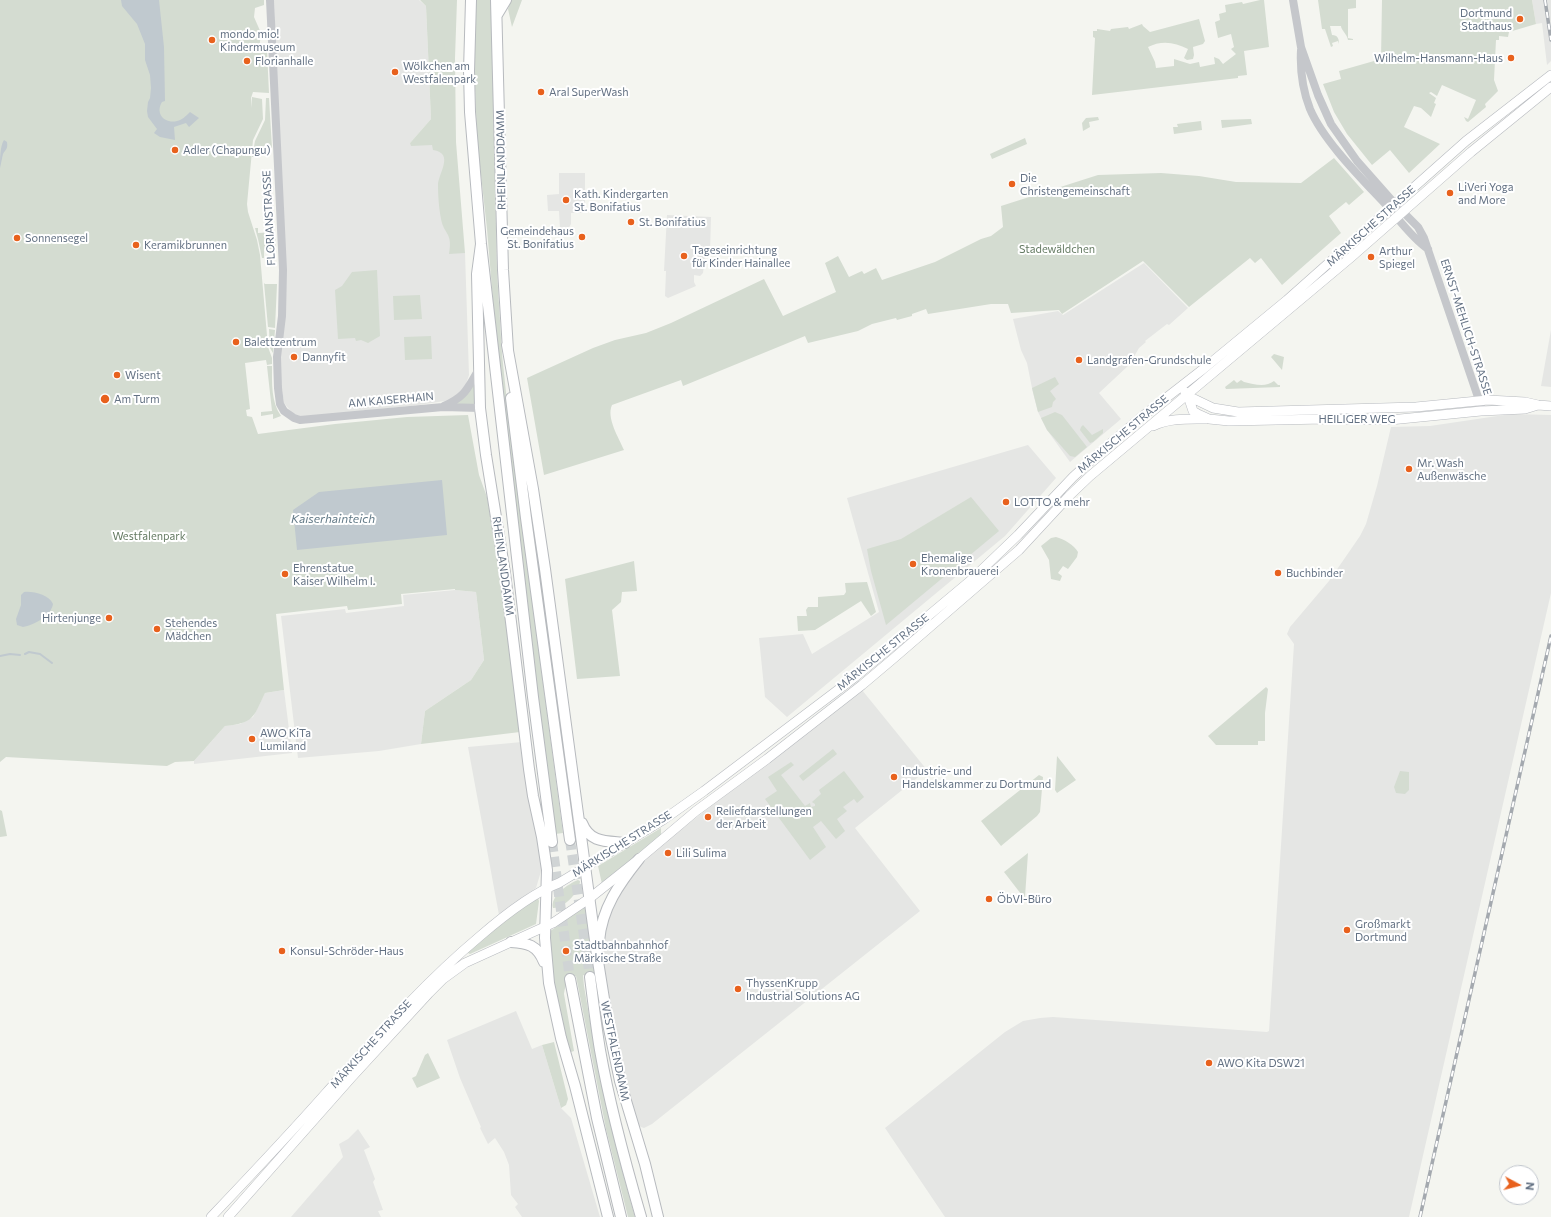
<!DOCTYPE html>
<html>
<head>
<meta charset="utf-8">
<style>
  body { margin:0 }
  #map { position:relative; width:1551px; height:1217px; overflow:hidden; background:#f4f5f0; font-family:Commissioner,sans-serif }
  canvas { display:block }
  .north { position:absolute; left:1499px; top:1165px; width:40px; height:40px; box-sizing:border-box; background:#fff; border:1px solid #c1c6cd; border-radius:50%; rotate:97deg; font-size:11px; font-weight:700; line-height:16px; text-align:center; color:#637183 }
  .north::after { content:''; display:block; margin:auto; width:14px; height:18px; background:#e8611d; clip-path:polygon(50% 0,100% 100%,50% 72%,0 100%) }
</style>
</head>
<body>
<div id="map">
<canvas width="1551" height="1217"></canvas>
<div class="north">N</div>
</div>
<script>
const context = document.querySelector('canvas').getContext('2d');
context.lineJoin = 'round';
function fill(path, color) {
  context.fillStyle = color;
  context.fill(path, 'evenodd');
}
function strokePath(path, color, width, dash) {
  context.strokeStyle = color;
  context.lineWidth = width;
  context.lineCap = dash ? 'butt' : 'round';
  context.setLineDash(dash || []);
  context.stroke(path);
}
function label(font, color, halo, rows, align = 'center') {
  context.font = font + ' Commissioner,sans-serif';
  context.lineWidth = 4;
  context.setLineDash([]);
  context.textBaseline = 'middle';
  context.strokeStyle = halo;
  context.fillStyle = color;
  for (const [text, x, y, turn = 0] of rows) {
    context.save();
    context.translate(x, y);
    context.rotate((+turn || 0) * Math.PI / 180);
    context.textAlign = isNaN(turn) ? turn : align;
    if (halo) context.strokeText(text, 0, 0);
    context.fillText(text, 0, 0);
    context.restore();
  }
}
fill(new Path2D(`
  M 274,0 L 419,0 L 426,6 L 431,119 L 410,143 L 447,143 L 454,253 L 465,253 L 469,375 L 465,387 L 451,400 L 419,405 L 302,417 L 293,414 L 284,403 L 281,382 L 278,113 Z
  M 1532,0 L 1551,0 L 1551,61 L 1547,65 L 1542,23 L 1536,24 Z
  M 559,173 L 585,173 L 585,213 L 571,213 L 571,224 L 568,229 L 560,229 L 559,211 L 548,211 L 547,195 L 559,194 Z
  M 667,215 L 711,217 L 710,252 L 703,251 L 703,256 L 705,256 L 703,273 L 700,276 L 694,275 L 694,282 L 696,286 L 668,298 L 665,296 L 666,271 L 664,271 Z
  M 1144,263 L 1188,308 L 1169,325 L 1167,324 L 1145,341 L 1146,342 L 1139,348 L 1129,365 L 1099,393 L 1121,419 L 1070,462 L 1047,430 L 1038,412 L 1033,393 L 1027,363 L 1021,350 L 1013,319 L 1058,311 L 1063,315 Z
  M 1551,330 L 1551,387 L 1541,386 Z
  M 1511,414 L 1551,415 L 1551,593 L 1409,1217 L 945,1217 L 885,1128 L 1005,1032 L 1023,1021 L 1040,1018 L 1053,1017 L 1267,1032 L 1269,1031 L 1294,644 L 1287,634 L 1290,627 L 1329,581 L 1360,536 L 1366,524 L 1377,486 L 1391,427 L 1430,426 Z
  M 1028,445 L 1056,478 L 1005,536 L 787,717 L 765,697 L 759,638 L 803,634 L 812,654 L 879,612 L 847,498 Z
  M 455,590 L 476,592 L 484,660 L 471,680 L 425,711 L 421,744 L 379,751 L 298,758 L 281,616 L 345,609 L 346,613 L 404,606 L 403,595 Z
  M 284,690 L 292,753 L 194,764 L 194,761 L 225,726 L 240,724 L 253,717 L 265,693 Z
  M 862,690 L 927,770 L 855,828 L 920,911 L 652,1124 L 644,1128 L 641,1127 L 636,1124 L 625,1090 L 600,956 L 603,932 L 611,906 L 641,861 L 807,731 Z
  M 522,742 L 542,868 L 536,888 L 499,915 L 468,747 Z
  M 516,1011 L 532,1049 L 542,1045 L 561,1108 L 571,1118 L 600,1217 L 522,1217 L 515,1207 L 518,1204 L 511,1195 L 509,1165 L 504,1152 L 495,1138 L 488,1144 L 480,1128 L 481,1127 L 460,1078 L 447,1040 Z
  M 358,1129 L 370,1147 L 364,1150 L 375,1179 L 373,1182 L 383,1210 L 378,1211 L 381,1217 L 291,1217 L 343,1157 L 339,1144 L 348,1139 Z`), '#e5e6e4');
fill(new Path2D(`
  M 0,0 L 264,0 L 264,5 L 255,8 L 254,17 L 261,33 L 259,50 L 267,51 L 269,93 L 253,92 L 251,98 L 251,108 L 252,97 L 262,99 L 263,119 L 253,140 L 247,204 L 248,212 L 257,240 L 260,255 L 268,347 L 272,358 L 272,364 L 267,365 L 266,360 L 245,363 L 250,409 L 246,410 L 247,416 L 252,417 L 258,434 L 335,424 L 407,417 L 468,415 L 479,475 L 487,497 L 500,573 L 520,732 L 421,744 L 425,711 L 471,680 L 484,660 L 476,592 L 455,590 L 455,589 L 401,594 L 402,604 L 348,610 L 347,606 L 276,614 L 284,690 L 265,693 C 253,718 254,723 225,726 L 194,761 L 175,762 L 167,766 L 6,757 L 0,762 Z
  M 420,0 L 457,0 L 455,58 L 456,142 L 465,253 L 449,254 C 453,232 444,235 441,219 C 439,209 438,196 438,185 C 438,174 455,153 433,150 L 432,145 L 411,146 L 410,143 L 431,119 L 426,6 Z
  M 476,0 L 491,0 L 497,271 L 502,354 L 512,450 L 563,833 L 555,834 L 525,591 L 498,360 L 487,229 L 477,139 L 474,56 Z
  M 511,0 L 522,0 L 512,27 L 508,9 Z
  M 1260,0 L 1264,0 L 1269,47 L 1244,51 L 1247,75 L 1238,76 L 1238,78 L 1092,95 L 1095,38 L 1093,37 L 1093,31 L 1097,31 L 1097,29 L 1110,31 L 1111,29 L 1128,27 L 1129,29 L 1142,24 L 1143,26 L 1150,32 L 1199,19 L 1205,41 L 1203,44 L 1193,47 L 1194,55 L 1193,59 L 1187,60 L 1184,58 L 1188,49 C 1175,42 1161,40 1148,47 L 1155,62 L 1156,68 L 1174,66 L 1174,59 L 1190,64 L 1199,62 L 1200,67 L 1215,64 L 1214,57 L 1219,59 L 1223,64 L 1236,54 L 1231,49 L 1234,47 L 1231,34 L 1218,38 L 1215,22 L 1220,20 L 1219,14 L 1226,12 L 1225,5 L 1242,2 L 1243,4 Z
  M 1318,0 L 1356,0 L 1356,8 L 1348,9 L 1348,38 L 1353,39 L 1353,40 L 1348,40 C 1347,34 1341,30 1341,26 L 1330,26 L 1332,35 C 1338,35 1339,39 1339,44 L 1338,41 L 1332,43 L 1333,46 L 1331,47 L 1325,29 L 1322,29 Z
  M 1382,0 L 1532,0 L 1536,24 L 1509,32 L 1508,37 L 1499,36 L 1499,40 L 1496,40 L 1494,80 L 1498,91 L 1485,104 L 1486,107 L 1468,122 L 1466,121 L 1464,117 L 1468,119 L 1476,100 L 1442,85 L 1437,96 L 1431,92 L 1429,93 L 1436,98 L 1434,103 L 1436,104 L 1431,117 L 1421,108 L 1414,106 L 1404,127 L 1440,144 L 1409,173 L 1390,150 L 1372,165 L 1347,134 L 1334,112 L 1323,84 L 1341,79 L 1339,71 L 1381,59 Z
  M 266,98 L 269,98 L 272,148 L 255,149 L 255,157 L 252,157 L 255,141 L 265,120 Z
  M 1098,117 L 1099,120 L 1089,122 L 1090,127 L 1083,131 L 1082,123 L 1086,118 Z
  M 1251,119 L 1252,124 L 1222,128 L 1221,120 Z
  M 1201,121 L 1202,130 L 1174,134 L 1173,127 L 1178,127 L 1177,124 Z
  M 1025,138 L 1027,144 L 992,159 L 990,154 Z
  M 1334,158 L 1364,192 L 1349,205 L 1346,202 L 1329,216 L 1341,233 L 1282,285 L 1261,258 L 1255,263 L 1250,258 L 1189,307 L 1143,261 L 1062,314 L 1059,310 L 1011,313 L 1008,304 L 991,304 L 928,314 L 926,309 L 912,314 L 912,316 L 897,320 L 896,318 L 872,324 L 858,331 L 808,343 L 805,336 L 683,386 L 681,380 L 612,405 C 606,418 619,438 624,450 L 544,475 L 527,378 L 593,348 L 615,340 L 646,333 L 671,323 L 764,279 L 783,316 L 836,292 L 825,263 L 838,256 L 849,277 L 862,271 L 864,274 L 876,268 L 882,280 L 935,262 L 981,239 L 991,236 L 1003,227 L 1001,206 L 1098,175 L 1161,173 L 1199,176 L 1236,182 L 1301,183 Z
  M 255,228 L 258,228 L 258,233 L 275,232 L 276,249 L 264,249 L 264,258 L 262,258 L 258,239 Z
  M 377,270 L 380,336 L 368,343 L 361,340 L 356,341 L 355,338 L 338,339 L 335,290 L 342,286 L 352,272 Z
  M 264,283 L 265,284 L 277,284 L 275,328 L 268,327 Z
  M 420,295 L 422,319 L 394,320 L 393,296 Z
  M 269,329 L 275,330 L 273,353 L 270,348 Z
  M 431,336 L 432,359 L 405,360 L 404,337 Z
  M 1274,354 L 1284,357 L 1282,370 L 1271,357 Z
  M 267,366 L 272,366 C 272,383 271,402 281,416 L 273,419 L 273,414 L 261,416 L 261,412 L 272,411 Z
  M 1055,377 L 1059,384 L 1050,391 L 1056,399 L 1053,402 L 1052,407 L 1038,412 L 1032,388 Z
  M 1234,380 L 1237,383 L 1241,380 L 1244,382 C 1254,384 1265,388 1274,381 L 1278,385 L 1280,385 L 1280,387 L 1226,389 L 1225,387 Z
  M 474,384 L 475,404 L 452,404 Z
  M 1055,412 L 1062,415 L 1087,447 L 1075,457 L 1070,456 L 1047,430 L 1041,418 Z
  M 1083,425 L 1092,435 L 1103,429 L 1103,433 L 1093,442 L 1090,443 L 1080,430 L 1081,427 Z
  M 971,497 L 999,531 L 886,625 L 871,571 L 867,549 L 901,539 Z
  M 1056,537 C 1064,539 1074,545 1078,552 L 1077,557 L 1068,569 L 1063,566 L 1058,573 L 1062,576 L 1060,581 L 1051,579 L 1049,560 L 1041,546 L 1051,538 Z
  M 634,561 L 637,591 L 622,592 L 621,602 L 612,610 L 620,676 L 577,679 L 565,579 Z
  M 867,582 L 876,612 L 871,616 L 861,601 L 815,630 L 798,631 L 797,616 L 807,616 L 806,610 L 808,607 L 818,607 L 818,597 L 844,595 L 846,592 L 845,583 Z
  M 1266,687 L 1268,689 L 1265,713 L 1265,741 L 1258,741 L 1258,745 L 1216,745 L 1208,736 Z
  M 833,749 L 837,754 L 803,781 L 799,776 Z
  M 1057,756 L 1076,780 L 1057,793 L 1055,790 Z
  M 791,762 L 794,765 L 781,775 L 805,806 L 810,803 L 811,807 L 815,806 L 815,804 L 812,802 L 821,794 L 819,790 L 844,771 L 864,797 L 857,803 L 854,799 L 843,807 L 847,811 L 837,819 L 845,831 L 836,839 L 821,821 L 813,827 L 826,847 L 810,860 L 765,799 L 777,791 L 768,777 Z
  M 1400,771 L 1409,772 L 1409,790 L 1405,794 L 1396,793 L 1394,787 Z
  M 1039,775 L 1043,777 L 1040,812 L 1037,816 L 1001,846 L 981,821 Z
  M 0,810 L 2,811 L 7,836 L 0,837 Z
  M 661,828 L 661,836 L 602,884 L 598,866 Z
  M 1028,853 L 1025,897 L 1021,894 L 1004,872 Z
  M 578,880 L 580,881 C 580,891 564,909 553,908 C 550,896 568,884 578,880 Z
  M 538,898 L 539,901 L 536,924 L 470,954 L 466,952 L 511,916 Z
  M 587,904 L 597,980 L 583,975 L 584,986 C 597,1064 613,1141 635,1217 L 628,1217 L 606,1129 L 576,976 C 568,980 565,985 564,994 L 574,1051 L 568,1053 L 554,992 L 549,932 Z
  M 554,1042 L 568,1099 L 566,1105 L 561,1108 L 542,1045 Z
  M 428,1053 L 440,1078 L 417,1088 L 412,1078 L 416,1076 L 425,1055 Z`), '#d4dcd1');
fill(new Path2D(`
  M 121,0 L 159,0 L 164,47 L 165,101 L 162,102 C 155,113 164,124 177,121 C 182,120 186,116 190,112 L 199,118 L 189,127 L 186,123 L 174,127 L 175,140 L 160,137 L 154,133 L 157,129 L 148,117 L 147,111 L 148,102 L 150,98 L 151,88 L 150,75 L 145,60 L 145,44 L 137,24 L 122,6 Z
  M 4,140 L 7,142 C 8,149 6,149 3,154 C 2,158 1,164 0,168 C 0,159 0,146 4,140 Z
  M 442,480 L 447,535 L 297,550 L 293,510 L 319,492 Z
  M 24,592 C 34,591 49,595 53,604 C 51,616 34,625 23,627 L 17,625 L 16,619 L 21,605 L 21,595 Z`), '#c0c9cf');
strokePath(new Path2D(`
  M 25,654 L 29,652 L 40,654 L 52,663
  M 0,656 L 10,654 L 20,655`), '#c0c9cf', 2);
strokePath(new Path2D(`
  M 570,840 L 590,977
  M 552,842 L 570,979`), '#d0d4d5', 10, [10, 5]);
const secondary = new Path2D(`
  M 1185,392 L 1188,396 L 1193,411 L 1198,414 L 1209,419 L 1229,421 L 1324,419 L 1390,420 L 1481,411 L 1525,409 L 1538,405
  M 1188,396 L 1213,408 L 1238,412 L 1416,407 L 1488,400 L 1525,402 L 1538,405 L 1551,406
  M 1153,426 C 1169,418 1188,419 1205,419
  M 211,1217 C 250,1176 289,1135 326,1093 C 375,1039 423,984 479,937 C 501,918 532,893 559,883 L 663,820 L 704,791 L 855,677 L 970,581 L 1018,535 L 1073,477 L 1097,455 L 1139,419 L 1202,370 L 1287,300 L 1466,141 L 1551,75
  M 228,1217 L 351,1078 L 429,993 L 443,979 L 465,963 L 553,923 L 590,898 L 639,859 L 696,811 L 767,759 L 862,685 L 894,658 L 1019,550 L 1069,496 L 1090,476 L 1349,259 L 1471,152 L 1551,87`);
const primary = new Path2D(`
  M 471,0 L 469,71 L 470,112 L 481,244 L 533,697 L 552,842
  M 496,0 L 503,270 L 508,350
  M 497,15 L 506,0
  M 481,244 L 477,274 L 480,408 L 486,455 L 505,573 L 529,769 L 533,796 L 542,837 L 547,870 L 545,938 L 549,983 L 561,1038 L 575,1086 L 608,1217
  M 507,345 L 533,489 L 545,569 L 597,955 L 608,1024 L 620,1081 L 645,1164 L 658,1217
  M 511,398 L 526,518 L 570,840
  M 582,823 C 590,843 606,841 625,843
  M 599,941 C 602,908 619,884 639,859
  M 511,942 C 528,943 537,945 544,962
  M 590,977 C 593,1001 596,1026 600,1050 C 610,1107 625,1162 641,1217
  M 570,979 L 597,1118 L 621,1217`);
strokePath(secondary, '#b7babf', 10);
strokePath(primary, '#b7babe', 12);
strokePath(new Path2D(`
  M 270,0 L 283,270 L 282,316 L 277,357 L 278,388 L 280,404 L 284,411 L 294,418 L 300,420 L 443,407 L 480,408
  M 1293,0 L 1301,47 L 1318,95 L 1331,124 L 1357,161 L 1395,204 L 1418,227 L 1424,238 L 1481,406
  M 1301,50 C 1300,69 1303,91 1310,109 C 1324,142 1364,181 1388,207 C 1400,221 1413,239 1428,249
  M 444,406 C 466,396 467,389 479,369`), '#c5c7cb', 8);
strokePath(secondary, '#fff', 9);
strokePath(primary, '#fff', 10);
const rail = new Path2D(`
  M 1545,0 L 1551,40
  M 1420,1217 L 1551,636`);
strokePath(rail, '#a4a9af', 3.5);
strokePath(rail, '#fff', 2, [6]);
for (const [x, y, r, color] of [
  [1520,19,4,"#e8611d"],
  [212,40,4,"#e8611d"],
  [1511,58,4,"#e8611d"],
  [247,61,4,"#e8611d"],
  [395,72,4,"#e8611d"],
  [541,92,4,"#e8611d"],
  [175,150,4,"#e8611d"],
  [1012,184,4,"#e8611d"],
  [1450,193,4,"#e8611d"],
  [566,200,4,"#e8611d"],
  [631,222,4,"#e8611d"],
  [582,237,4,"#e8611d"],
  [17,238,4,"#e8611d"],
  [136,245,4,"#e8611d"],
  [684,256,4,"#e8611d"],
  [1371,257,4,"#e8611d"],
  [236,342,4,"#e8611d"],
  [294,357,4,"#e8611d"],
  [1079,360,4,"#e8611d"],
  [117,375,4,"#e8611d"],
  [105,399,5,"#e8611d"],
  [1409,469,4,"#e8611d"],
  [1006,502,4,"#e8611d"],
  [913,564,4,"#e8611d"],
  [1278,573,4,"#e8611d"],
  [285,574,4,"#e8611d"],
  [109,618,4,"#e8611d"],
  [157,629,4,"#e8611d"],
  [252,739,4,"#e8611d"],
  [894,777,4,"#e8611d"],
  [708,817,4,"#e8611d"],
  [668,853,4,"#e8611d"],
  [989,899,4,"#e8611d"],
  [1347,930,4,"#e8611d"],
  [282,951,4,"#e8611d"],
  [566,951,4,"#e8611d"],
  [738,989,4,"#e8611d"],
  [1209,1063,4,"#e8611d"]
]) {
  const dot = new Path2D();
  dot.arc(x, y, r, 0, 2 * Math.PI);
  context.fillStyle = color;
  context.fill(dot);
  strokePath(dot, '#fff', 1.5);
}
label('11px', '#637183', '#fff', [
  ["Dortmund",1512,13,"right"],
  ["Stadthaus",1512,26,"right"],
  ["mondo mio!",220,34],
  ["Kindermuseum",220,47],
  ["Wilhelm-Hansmann-Haus",1503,58,"right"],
  ["Florianhalle",255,61],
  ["Wölkchen am",403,66],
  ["Westfalenpark",403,79],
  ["Aral SuperWash",549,92],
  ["Adler (Chapungu)",183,150],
  ["Die",1020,178],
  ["Christengemeinschaft",1020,191],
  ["LiVeri Yoga",1458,187],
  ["and More",1458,200],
  ["Kath. Kindergarten",574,194],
  ["St. Bonifatius",574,207],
  ["St. Bonifatius",639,222],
  ["Gemeindehaus",574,231,"right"],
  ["St. Bonifatius",574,244,"right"],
  ["Sonnensegel",25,238],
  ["Keramikbrunnen",144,245],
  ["Tageseinrichtung",692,250],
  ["für Kinder Hainallee",692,263],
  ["Arthur",1379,251],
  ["Spiegel",1379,264],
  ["Balettzentrum",244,342],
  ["Dannyfit",302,357],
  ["Landgrafen-Grundschule",1087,360],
  ["Wisent",125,375],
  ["Am Turm",114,399],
  ["Mr. Wash",1417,463],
  ["Außenwäsche",1417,476],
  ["LOTTO & mehr",1014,502],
  ["Ehemalige",921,558],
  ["Kronenbrauerei",921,571],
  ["Ehrenstatue",293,568],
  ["Kaiser Wilhelm I.",293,581],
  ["Buchbinder",1286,573],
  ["Hirtenjunge",101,618,"right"],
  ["Stehendes",165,623],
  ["Mädchen",165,636],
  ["AWO KiTa",260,733],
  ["Lumiland",260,746],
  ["Industrie- und",902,771],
  ["Handelskammer zu Dortmund",902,784],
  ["Reliefdarstellungen",716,811],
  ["der Arbeit",716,824],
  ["Lili Sulima",676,853],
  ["ÖbVI-Büro",997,899],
  ["Großmarkt",1355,924],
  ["Dortmund",1355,937],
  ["Stadtbahnbahnhof",574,945],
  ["Märkische Straße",574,958],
  ["Konsul-Schröder-Haus",290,951],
  ["ThyssenKrupp",746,983],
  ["Industrial Solutions AG",746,996],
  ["AWO Kita DSW21",1217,1063]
], 'left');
label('11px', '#637183', '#fff', [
  ["RHEINLANDDAMM",501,160,-91],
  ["FLORIANSTRASSE",269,218,-93],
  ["MÄRKISCHE STRASSE",1371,226,-42],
  ["ERNST-MEHLICH-STRASSE",1466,327,72],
  ["AM KAISERHAIN",391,400,-5],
  ["HEILIGER WEG",1357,419],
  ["MÄRKISCHE STRASSE",1123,434,-40],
  ["RHEINLANDDAMM",503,566,82],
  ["MÄRKISCHE STRASSE",883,652,-39],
  ["MÄRKISCHE STRASSE",622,844,-32],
  ["MÄRKISCHE STRASSE",371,1044,-48],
  ["WESTFALENDAMM",615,1051,78]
]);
label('11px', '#647a62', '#fff', [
  ["Stadewäldchen",1057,249],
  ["Westfalenpark",149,536]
]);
label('italic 12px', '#637a87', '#fff', [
  ["Kaiserhainteich",333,519]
]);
</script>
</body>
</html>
